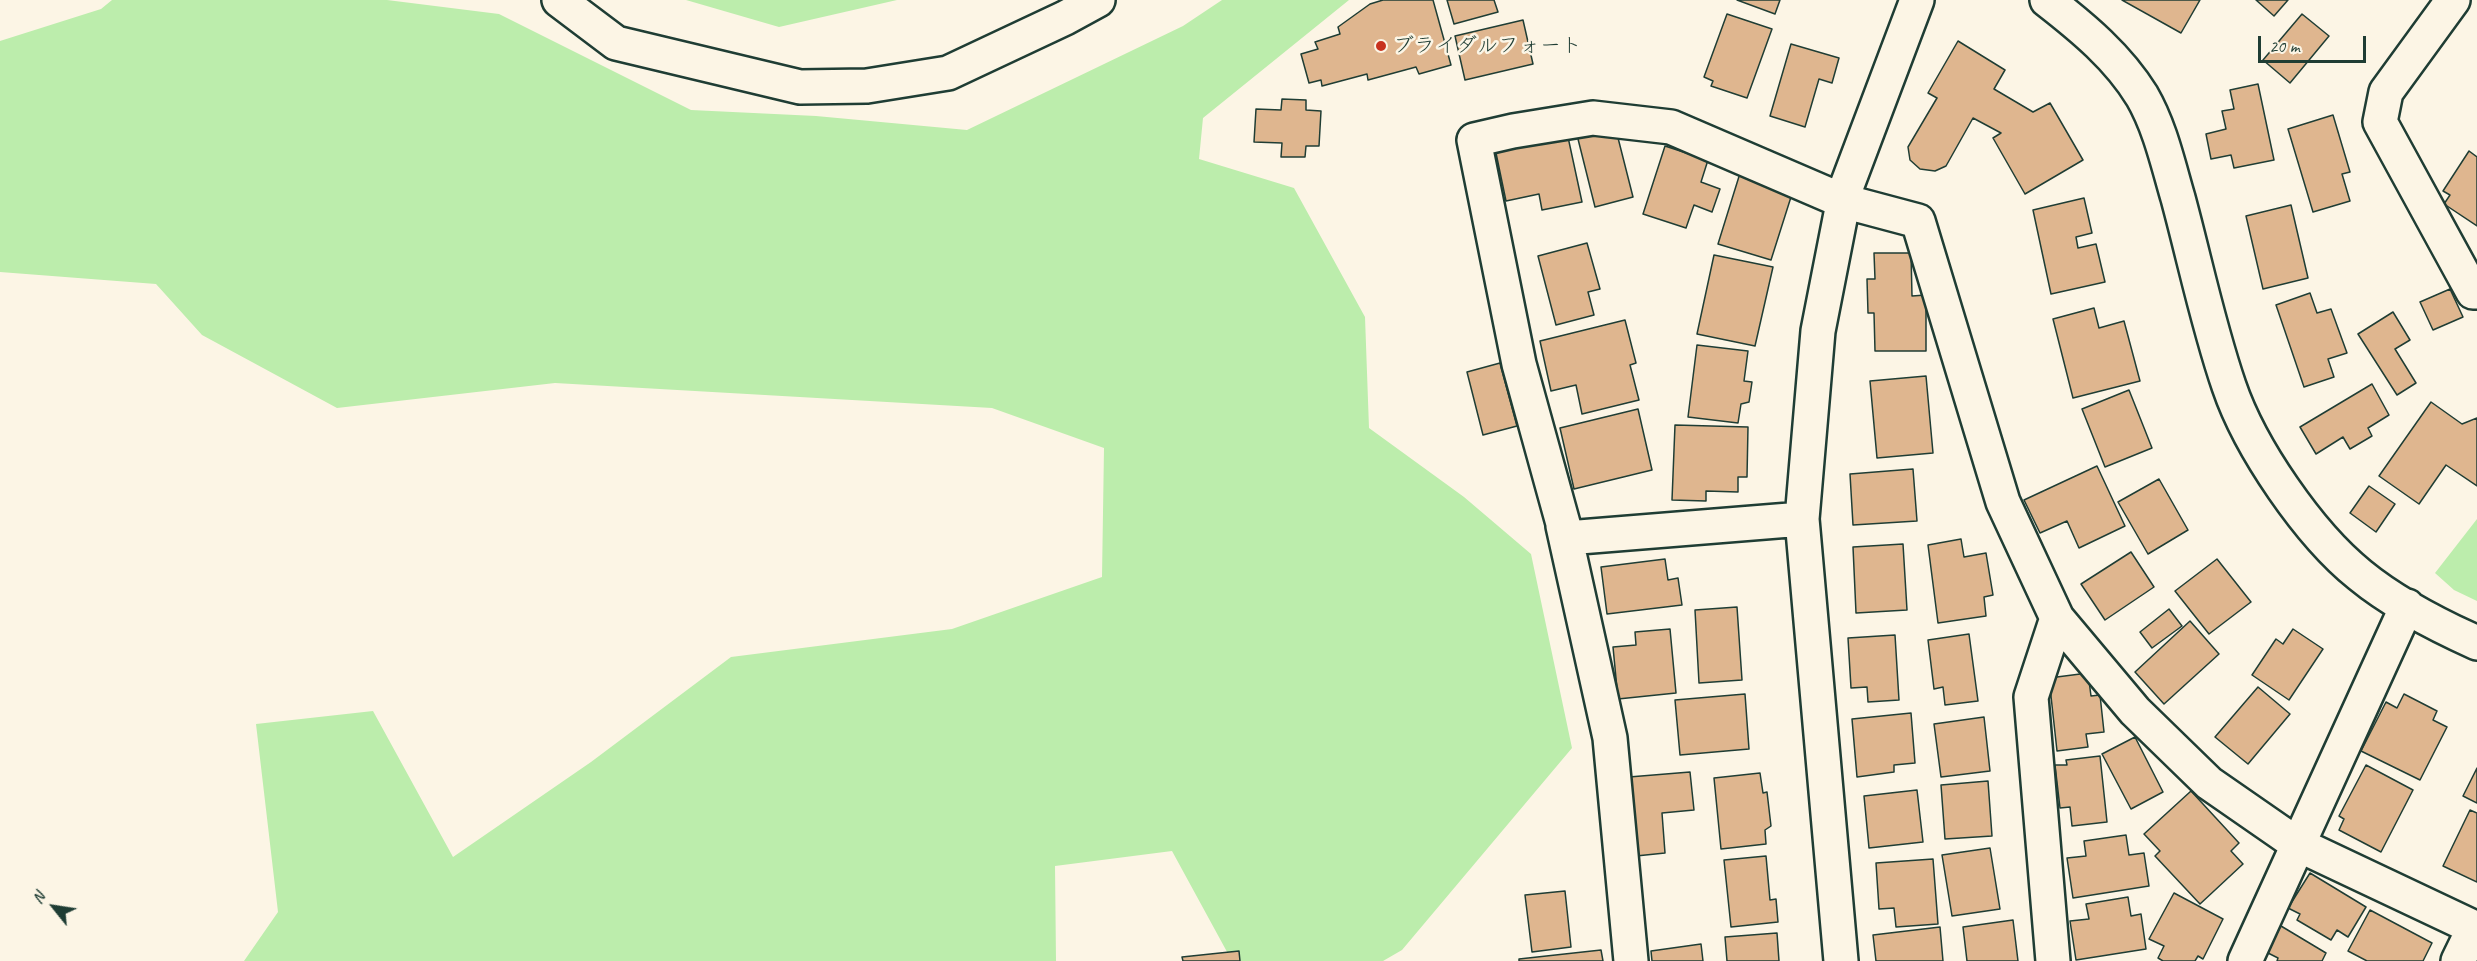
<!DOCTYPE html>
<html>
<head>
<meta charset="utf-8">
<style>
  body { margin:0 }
  #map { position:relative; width:2477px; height:961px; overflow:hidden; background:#fcf5e5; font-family:Caveat,sans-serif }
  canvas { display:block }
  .north { position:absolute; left:24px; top:877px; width:60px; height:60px; -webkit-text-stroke:4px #fcf5e5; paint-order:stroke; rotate:300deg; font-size:16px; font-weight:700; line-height:24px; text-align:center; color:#1f3d34 }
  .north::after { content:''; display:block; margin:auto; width:21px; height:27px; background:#1f3d34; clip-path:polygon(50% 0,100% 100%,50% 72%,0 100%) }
  .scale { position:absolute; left:2258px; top:36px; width:108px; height:27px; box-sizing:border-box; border:3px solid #1f3d34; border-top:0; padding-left:8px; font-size:18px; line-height:21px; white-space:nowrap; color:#1f3d34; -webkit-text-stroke:4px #fcf5e5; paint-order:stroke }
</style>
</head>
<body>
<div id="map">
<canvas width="2477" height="961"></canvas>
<div class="north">N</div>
<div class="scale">20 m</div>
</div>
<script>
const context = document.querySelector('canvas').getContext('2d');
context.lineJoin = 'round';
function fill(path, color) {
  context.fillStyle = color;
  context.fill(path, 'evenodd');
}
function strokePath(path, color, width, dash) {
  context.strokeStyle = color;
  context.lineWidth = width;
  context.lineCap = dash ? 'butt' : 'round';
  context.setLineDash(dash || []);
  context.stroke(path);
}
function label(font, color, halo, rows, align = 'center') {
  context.font = font + ' Caveat,"Klee One",sans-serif';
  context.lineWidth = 5;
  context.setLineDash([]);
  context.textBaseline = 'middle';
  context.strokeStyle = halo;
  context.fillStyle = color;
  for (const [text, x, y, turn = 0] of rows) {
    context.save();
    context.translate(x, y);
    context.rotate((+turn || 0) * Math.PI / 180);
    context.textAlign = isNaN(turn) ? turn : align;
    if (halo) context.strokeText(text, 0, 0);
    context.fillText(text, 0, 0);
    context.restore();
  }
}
fill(new Path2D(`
  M 112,0 L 387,0 L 499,14 L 691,110 L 816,116 L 967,130 L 1183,26 L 1222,0 L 1349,0 L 1203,118 L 1199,159 L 1294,188 L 1365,317 L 1369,428 L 1464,497 L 1531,554 L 1572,748 L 1402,950 L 1383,961 L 1232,961 L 1172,851 L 1055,866 L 1056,961 L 244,961 L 278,912 L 256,724 L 373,711 L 453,857 L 591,762 L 731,657 L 952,629 L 1102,577 L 1104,448 L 992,408 L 555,383 L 337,408 L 202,335 L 156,284 L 0,272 L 0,41 L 101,9 Z
  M 686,0 L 897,0 L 779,27 Z
  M 2477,519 L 2477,601 L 2454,590 L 2435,573 Z`), '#bcedac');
const building = new Path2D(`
  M 1383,0 L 1433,0 L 1451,65 L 1419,74 L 1416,67 L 1368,80 L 1367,74 L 1322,86 L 1321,80 L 1309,83 L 1301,54 L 1318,49 L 1315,42 L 1340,34 L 1338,27 L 1370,4 Z
  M 1447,0 L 1494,0 L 1498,12 L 1454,24 Z
  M 1737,0 L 1780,0 L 1775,14 Z
  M 2122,0 L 2200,0 L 2181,33 Z
  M 2256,0 L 2288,0 L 2274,16 Z
  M 1727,14 L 1772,29 L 1747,98 L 1711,86 L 1713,81 L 1704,77 Z
  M 2302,14 L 2329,36 L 2290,83 L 2263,60 Z
  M 1523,20 L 1533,64 L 1465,80 L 1455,36 Z
  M 1958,41 L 2005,70 L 1994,89 L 2033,112 L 2050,103 L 2083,160 L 2025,194 L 1993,138 L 2001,133 L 1973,118 L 1946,166 L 1935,171 L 1920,169 L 1910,160 L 1908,147 L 1937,98 L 1928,93 Z
  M 1791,44 L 1839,58 L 1832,83 L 1819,79 L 1805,127 L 1770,116 Z
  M 2258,84 L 2274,160 L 2234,168 L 2231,155 L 2211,159 L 2206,134 L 2226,129 L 2222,111 L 2234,109 L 2230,90 Z
  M 1282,99 L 1306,100 L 1306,110 L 1321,111 L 1319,146 L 1306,146 L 1305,157 L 1281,157 L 1282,143 L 1254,142 L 1256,109 L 1281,110 Z
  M 2333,115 L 2350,172 L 2342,174 L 2350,201 L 2313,212 L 2288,129 Z
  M 1615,126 L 1633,197 L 1595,207 L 1577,135 Z
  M 1568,137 L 1582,202 L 1542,210 L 1539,194 L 1506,201 L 1496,153 L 1519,147 L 1518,141 Z
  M 1665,146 L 1708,160 L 1701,182 L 1720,189 L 1712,212 L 1694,205 L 1686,228 L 1643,214 Z
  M 2469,151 L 2477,157 L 2477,226 L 2444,204 L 2450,195 L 2443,191 Z
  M 1741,170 L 1784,183 L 1780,193 L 1791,197 L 1771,260 L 1718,244 Z
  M 2084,198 L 2092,233 L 2076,237 L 2078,248 L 2096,244 L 2105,282 L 2051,294 L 2033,210 Z
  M 2291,205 L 2308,278 L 2263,289 L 2246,216 Z
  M 1587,243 L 1600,289 L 1588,292 L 1594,315 L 1556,325 L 1538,256 Z
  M 1874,253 L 1911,253 L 1912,296 L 1926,295 L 1926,351 L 1875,351 L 1874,313 L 1868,313 L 1867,279 L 1875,279 Z
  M 1714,255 L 1773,267 L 1755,346 L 1697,334 Z
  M 2450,289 L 2463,317 L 2433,330 L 2420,302 Z
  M 2310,293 L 2317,313 L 2331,309 L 2347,353 L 2328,359 L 2334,377 L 2304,387 L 2276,305 Z
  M 2094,308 L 2099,328 L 2124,321 L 2140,381 L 2073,398 L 2053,319 Z
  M 2393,312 L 2410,340 L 2395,349 L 2416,383 L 2397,395 L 2358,334 Z
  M 1625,320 L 1636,363 L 1630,365 L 1639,400 L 1582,414 L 1576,385 L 1551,391 L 1540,341 Z
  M 1697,345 L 1748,351 L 1744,381 L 1752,382 L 1749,402 L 1741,404 L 1738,423 L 1688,417 Z
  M 1500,363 L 1517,426 L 1483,435 L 1467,372 Z
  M 1926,376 L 1933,453 L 1877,458 L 1870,381 Z
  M 2372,384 L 2389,415 L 2368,428 L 2372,436 L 2350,449 L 2343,437 L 2316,454 L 2300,427 Z
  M 2129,390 L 2152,448 L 2105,467 L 2082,409 Z
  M 2431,402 L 2462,424 L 2477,418 L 2477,486 L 2446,465 L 2419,504 L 2379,476 Z
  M 1638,409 L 1652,470 L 1574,489 L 1560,428 Z
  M 1675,425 L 1748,427 L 1747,477 L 1738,477 L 1738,492 L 1706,491 L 1706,501 L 1672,500 Z
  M 2097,466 L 2125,526 L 2079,548 L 2067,521 L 2040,533 L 2024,500 Z
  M 1913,469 L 1917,521 L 1853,525 L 1850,474 Z
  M 2159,479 L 2188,530 L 2148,554 L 2118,502 Z
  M 2369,486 L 2395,504 L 2376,532 L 2350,513 Z
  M 1961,539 L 1964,557 L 1986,553 L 1993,595 L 1984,597 L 1986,616 L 1938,623 L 1928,545 Z
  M 1903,544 L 1907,610 L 1856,613 L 1853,547 Z
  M 2131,552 L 2154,587 L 2105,620 L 2081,584 Z
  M 1665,559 L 1668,580 L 1678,578 L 1682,605 L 1607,614 L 1601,567 Z
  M 2217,559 L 2251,602 L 2209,634 L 2175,591 Z
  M 1737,607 L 1742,680 L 1699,683 L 1695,610 Z
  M 2169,609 L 2182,626 L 2152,648 L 2140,632 Z
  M 2190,621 L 2219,654 L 2164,704 L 2135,672 Z
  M 1670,629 L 1676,693 L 1618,699 L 1613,647 L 1636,645 L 1635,632 Z
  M 2293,629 L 2323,649 L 2289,700 L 2252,675 L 2276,639 L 2283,644 Z
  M 1969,634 L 1978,701 L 1945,705 L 1943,687 L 1934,689 L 1928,640 Z
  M 1895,635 L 1899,700 L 1868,702 L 1867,687 L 1851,688 L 1848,638 Z
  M 2088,673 L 2091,696 L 2100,695 L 2104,732 L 2086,734 L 2088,747 L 2057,751 L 2049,678 Z
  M 2258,687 L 2290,714 L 2248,764 L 2215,737 Z
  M 1745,694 L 1749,749 L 1680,755 L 1675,700 Z
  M 2404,694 L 2437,711 L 2433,720 L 2447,727 L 2420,780 L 2361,751 L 2386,702 L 2397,708 Z
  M 1911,713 L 1915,763 L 1894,765 L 1894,772 L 1857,777 L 1852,719 Z
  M 1984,717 L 1990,771 L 1941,777 L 1934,724 Z
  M 2135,737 L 2163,792 L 2131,809 L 2102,754 Z
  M 2100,756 L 2107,822 L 2072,826 L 2070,807 L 2060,808 L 2055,765 L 2067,765 L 2066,760 Z
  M 2366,765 L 2413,790 L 2381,852 L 2339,830 L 2344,819 L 2339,816 Z
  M 2477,768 L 2477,803 L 2463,796 Z
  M 1690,772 L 1694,810 L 1662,813 L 1665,853 L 1636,856 L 1629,777 Z
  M 1760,773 L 1763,793 L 1767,792 L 1771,826 L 1765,830 L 1766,844 L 1721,849 L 1714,778 Z
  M 1988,781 L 1992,836 L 1945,839 L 1941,785 Z
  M 1917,790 L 1923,842 L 1869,848 L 1864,796 Z
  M 2191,791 L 2239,843 L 2231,851 L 2243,864 L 2200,904 L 2155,856 L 2160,851 L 2144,834 Z
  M 2470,810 L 2477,813 L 2477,882 L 2443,866 Z
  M 2126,835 L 2129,855 L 2144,853 L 2149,886 L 2073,898 L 2067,858 L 2086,856 L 2084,841 Z
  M 1990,848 L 2000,909 L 1952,916 L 1942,855 Z
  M 1766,856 L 1770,900 L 1776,899 L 1778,922 L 1731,927 L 1724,860 Z
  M 1933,859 L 1938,924 L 1896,927 L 1894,908 L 1879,909 L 1876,863 Z
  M 2310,873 L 2366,907 L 2348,937 L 2337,930 L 2331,940 L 2297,920 L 2300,914 L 2288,908 Z
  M 1565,891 L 1571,947 L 1532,952 L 1525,895 Z
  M 2174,893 L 2223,919 L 2203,959 L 2198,956 L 2195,961 L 2163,961 L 2158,958 L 2164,946 L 2149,939 Z
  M 2128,897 L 2131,916 L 2141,914 L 2146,949 L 2076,960 L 2070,921 L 2089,919 L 2086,904 Z
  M 2370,910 L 2432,943 L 2423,961 L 2367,961 L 2348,951 Z
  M 2013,920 L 2018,961 L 1967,961 L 1963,927 Z
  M 2281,926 L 2326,953 L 2322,961 L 2277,961 L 2278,958 L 2266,952 Z
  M 1940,927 L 1943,961 L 1876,961 L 1873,935 Z
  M 1777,933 L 1779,961 L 1727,961 L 1725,937 Z
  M 1701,944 L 1703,961 L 1652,961 L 1651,951 Z
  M 1601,950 L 1603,961 L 1519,961 L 1519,959 Z
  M 1239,951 L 1240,961 L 1183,961 L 1182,957 Z`);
fill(building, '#dfb68f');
strokePath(building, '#1f3d34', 1.5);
const minor = new Path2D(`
  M 559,0 L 616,43 L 800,87 L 867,86 L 948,73 L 1065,18 L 1098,0
  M 2047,0 C 2083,28 2118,57 2142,96 C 2160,127 2168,164 2178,198 C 2195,261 2208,325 2229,386 C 2250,448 2309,534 2360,575 C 2394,603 2437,625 2477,643
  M 2453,0 L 2386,92 L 2380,122 L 2473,292 L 2477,292
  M 1802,519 L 1567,538 L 1519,364 L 1474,140 L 1513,131 L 1593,118 L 1671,127 L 1843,201 L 1918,221 L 2003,502 L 2057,618 L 2031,697 L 2053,961
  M 1563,526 L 1610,738 L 1631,961
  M 2057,618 L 2135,711 L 2209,783 L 2297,844 L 2477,929
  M 1841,961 L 1802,519 L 1818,331 L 1846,188 L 1917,0
  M 2245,961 L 2407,606
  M 2458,961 L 2474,928`);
strokePath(minor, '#1f3d34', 38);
strokePath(minor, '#fcf5e5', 33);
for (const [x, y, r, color] of [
  [1381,46,6,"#c8321e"]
]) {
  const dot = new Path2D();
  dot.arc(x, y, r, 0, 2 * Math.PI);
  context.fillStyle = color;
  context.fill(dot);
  strokePath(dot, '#fcf5e5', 2);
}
label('21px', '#1f3d34', '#fcf5e5', [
  ["ブライダルフォート",1393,46]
], 'left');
</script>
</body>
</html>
